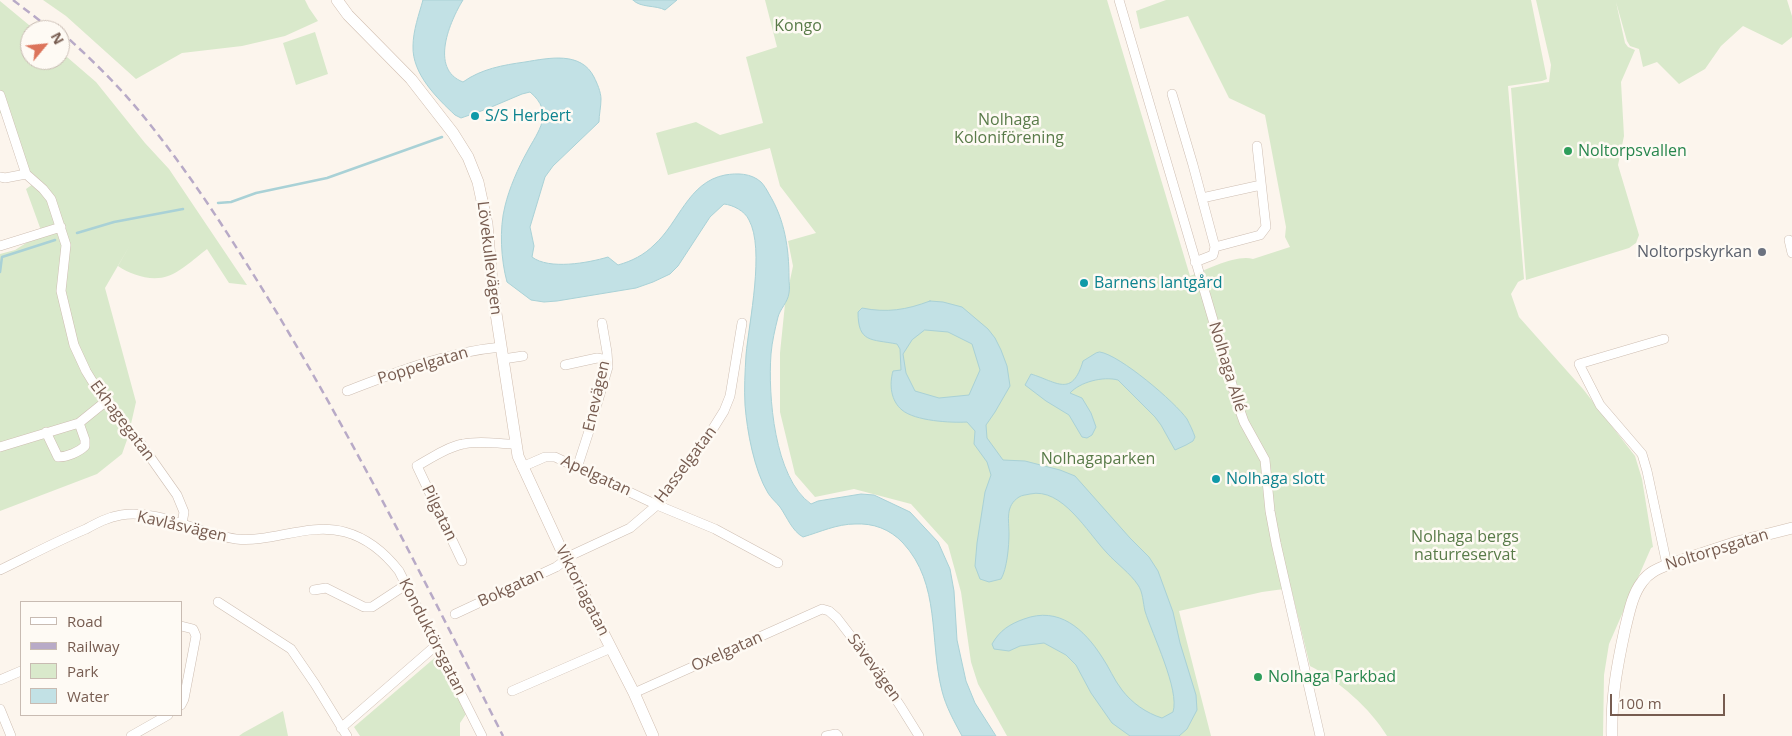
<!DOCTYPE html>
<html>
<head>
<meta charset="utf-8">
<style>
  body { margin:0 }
  #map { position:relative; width:1792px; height:736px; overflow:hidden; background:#fcf5ed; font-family:"Open Sans",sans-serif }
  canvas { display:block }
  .legend { position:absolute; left:20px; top:601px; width:162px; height:115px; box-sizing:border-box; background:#fefaf4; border:1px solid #c8bbb2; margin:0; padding:6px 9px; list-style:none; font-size:15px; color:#775c50 }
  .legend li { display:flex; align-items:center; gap:10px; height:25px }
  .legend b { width:25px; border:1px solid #c8bbb2 }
  .north { position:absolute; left:20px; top:20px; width:50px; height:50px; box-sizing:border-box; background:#fefaf4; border:1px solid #c8bbb2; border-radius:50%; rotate:62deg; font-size:14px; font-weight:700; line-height:20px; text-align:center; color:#775c50 }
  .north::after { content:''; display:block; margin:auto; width:18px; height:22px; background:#dc745b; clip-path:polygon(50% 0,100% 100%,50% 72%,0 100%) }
  .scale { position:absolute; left:1610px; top:694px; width:115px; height:22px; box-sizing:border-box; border:2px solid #775c50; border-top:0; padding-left:6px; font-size:15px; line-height:18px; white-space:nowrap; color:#775c50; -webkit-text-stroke:4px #fefaf4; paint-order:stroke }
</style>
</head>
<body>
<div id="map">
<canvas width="1792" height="736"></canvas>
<ul class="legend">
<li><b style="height:6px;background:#fff"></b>Road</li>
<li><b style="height:6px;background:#b8aac7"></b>Railway</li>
<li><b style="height:14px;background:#d9e9cb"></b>Park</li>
<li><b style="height:14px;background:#c2e1e5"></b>Water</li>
</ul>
<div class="north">N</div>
<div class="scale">100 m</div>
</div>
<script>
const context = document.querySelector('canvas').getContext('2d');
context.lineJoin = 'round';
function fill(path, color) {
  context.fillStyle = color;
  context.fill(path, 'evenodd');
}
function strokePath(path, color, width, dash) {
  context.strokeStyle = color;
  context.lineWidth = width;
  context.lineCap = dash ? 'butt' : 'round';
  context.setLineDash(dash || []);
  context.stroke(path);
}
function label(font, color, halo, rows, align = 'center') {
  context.font = font + ' "Open Sans",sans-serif';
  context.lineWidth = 5;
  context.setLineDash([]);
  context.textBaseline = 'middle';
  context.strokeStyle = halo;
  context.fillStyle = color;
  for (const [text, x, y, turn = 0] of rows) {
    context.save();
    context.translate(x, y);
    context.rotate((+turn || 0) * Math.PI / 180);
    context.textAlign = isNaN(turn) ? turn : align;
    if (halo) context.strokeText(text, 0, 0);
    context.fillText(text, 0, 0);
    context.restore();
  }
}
fill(new Path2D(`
  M 43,0 L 305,0 L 309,8 L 318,21 L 285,36 L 242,46 L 182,53 L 136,79 L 66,16 Z
  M 765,0 L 1107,0 L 1190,276 C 1206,270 1237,254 1253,259 L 1290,247 L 1285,237 L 1286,227 L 1265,115 L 1229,98 L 1188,16 L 1140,29 L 1136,11 L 1166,0 L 1531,0 L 1547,79 L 1542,81 L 1508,86 L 1524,279 L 1518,282 L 1511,294 L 1519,317 L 1583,389 L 1635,456 L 1642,479 L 1653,547 L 1651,548 L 1609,644 L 1604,675 L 1603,736 L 1387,736 C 1371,709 1338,680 1310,666 L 1291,588 L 1262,592 L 1179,611 L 1211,736 L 1007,736 L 978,684 L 971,662 L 961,592 L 948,545 L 911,504 L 854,489 L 815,497 L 795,474 L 780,412 L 780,353 L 785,304 L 793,266 L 788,241 L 816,233 L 780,186 L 770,148 L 668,175 L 656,133 L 696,122 L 720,135 L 763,123 L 746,57 L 777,47 Z
  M 1536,0 L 1787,0 L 1792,16 L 1792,37 L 1782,45 L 1743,26 L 1721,46 L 1705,69 L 1679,84 L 1657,62 L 1643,67 L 1639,49 L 1630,46 L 1627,41 L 1616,2 L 1625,43 L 1628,47 L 1635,50 L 1621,82 L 1624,136 L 1618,165 L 1639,235 L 1636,243 L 1629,248 L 1526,280 L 1511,88 L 1549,82 L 1551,65 Z
  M 0,1 L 35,30 L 30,30 L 30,60 L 60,60 L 60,51 L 96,82 L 145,143 L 169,169 L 247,285 L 229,283 L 207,249 C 198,256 179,273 168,276 C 152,282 131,275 118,266 L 130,245 L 105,288 L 136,402 L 128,437 L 122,454 L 97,474 L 0,511 L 0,254 L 15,250 L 42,233 L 26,189 L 33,184 L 11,120 L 0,113 Z
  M 315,32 L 328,74 L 296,85 L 283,43 Z
  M 438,655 L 466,714 L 460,723 L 460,736 L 360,736 L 354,727 Z
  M 283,711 L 288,736 L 239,736 L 243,733 Z`), '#d9e9cb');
const water = new Path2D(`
  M 423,0 L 463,0 C 450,21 429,69 463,82 C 481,69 503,65 525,62 C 549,58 581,51 594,77 C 597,83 601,92 601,99 C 601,107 599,115 599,122 L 553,166 L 545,177 L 530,227 L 534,246 L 532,257 C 549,270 588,263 608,257 L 618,265 C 632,261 644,255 654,245 C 679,223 688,182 725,175 C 737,173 751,173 761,182 C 764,185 767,190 769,194 C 785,220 789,249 789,278 C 789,283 790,288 789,293 C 788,302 780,309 778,317 C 775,329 772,342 771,354 C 768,395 774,478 811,504 L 818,501 L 861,494 L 874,495 L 910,512 L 938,542 L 950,569 L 954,591 L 957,640 L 966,681 L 975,703 L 996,736 L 962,736 C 954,721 946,707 942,691 C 929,640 941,584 903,543 C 890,529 873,523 855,524 C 837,524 820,532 803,537 C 792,531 787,517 780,507 C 776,502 771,498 768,493 C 754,470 747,431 745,405 C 744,389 745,372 746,355 C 749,322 765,249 749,220 C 745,211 733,205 724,204 L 710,217 L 678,266 L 670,274 L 653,282 L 636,288 L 557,301 L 544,302 L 531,300 L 507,282 C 501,260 499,229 505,206 C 509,189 518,168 527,152 C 538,131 555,113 530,92 L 522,94 L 489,108 L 486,111 L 484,110 L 461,118 L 455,115 C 437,98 412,74 413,46 C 413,31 419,14 423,0 Z
  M 633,0 L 677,0 L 665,10 C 656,5 640,8 633,0 Z
  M 930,301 L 943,302 L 962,307 L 988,329 L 995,338 L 1001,350 L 1007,366 L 1010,386 L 995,412 L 986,425 L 987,438 L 1003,460 L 1025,461 L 1060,470 L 1075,476 L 1130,538 L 1149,557 L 1158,571 L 1173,612 L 1180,643 L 1196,695 L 1197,710 L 1187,729 L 1179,736 L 1130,736 L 1112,723 L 1091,693 L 1076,665 L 1066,655 L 1044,643 L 1020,646 L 1009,651 L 994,649 L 992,644 C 1000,630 1010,624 1024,619 C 1059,606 1084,629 1102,657 C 1109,667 1114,680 1122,690 C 1132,703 1146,713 1162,718 L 1173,712 C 1180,690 1152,634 1145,611 C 1143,603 1143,592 1138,585 C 1130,573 1117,564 1107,553 C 1087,532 1062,487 1030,494 C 1026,495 1022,495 1019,497 C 1005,506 1009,520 1009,534 C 1009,546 1007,569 1001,579 L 989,582 L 980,579 L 975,566 L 977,543 L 985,492 L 991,475 L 987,462 L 974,444 L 975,431 L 967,422 C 951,423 915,421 902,410 C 891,401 889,385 893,371 L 901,370 L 900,349 L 897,344 C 871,339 858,343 858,312 L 862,308 C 887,313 906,310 930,301 ZM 925,330 L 948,332 L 972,344 L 980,370 L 969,395 L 939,398 L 915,391 L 906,373 L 903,354 L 912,340 Z
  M 1100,352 C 1120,355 1175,402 1187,419 C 1190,425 1193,431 1195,437 L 1193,441 L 1186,445 L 1175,450 L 1161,425 L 1155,417 L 1118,380 C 1103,376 1080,382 1070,393 L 1082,398 L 1091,413 L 1096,427 L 1092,435 L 1087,438 L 1082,437 L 1069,415 L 1046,401 L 1025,385 L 1031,374 C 1057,382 1072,398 1083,361 L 1096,353 Z`);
fill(water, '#c2e1e5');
strokePath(water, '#a9d1d6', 1);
strokePath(new Path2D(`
  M 218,203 L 231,202 L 256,193 L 327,178 L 442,137
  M 77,233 L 114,222 L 183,209
  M 0,272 L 2,257 L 55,240`), '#a9d1d6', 2.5);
const street = new Path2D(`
  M 1119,0 L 1238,405 L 1244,422 L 1265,460 L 1270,511 L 1276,543 L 1320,736
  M 1172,94 L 1193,165 L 1215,247 L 1213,255 L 1195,262
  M 0,95 L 26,174
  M 0,177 L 5,178 L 26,174 L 43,189 L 51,199 L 66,245 L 61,291 L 74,345 L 86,371 L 105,402 L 141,444 L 177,495 L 184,512 L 182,524
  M 1202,198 L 1261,185
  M 1789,240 L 1792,253
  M 0,246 L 61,227
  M 1215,247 L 1260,235 L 1266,227 L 1257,146
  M 1664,339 L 1579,364 L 1600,405 L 1642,454 L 1647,471 L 1667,565
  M 503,359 L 523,356
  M 565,365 L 597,358 L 607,360
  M 347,391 C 397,372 447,352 501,347
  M 46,432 L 58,457 C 67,457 79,452 85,446 L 85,440 L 79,423
  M 0,447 L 79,423 L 105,402
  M 522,467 L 545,457 L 555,457 L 657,505 L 715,529 L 778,563
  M 577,468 L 589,431 L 608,367 L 607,352 L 602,323
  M 462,561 L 417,466 C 431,458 447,447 463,444 C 480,440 498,444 515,444
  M 0,570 C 29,556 57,541 86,529 C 97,523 108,517 121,515 C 160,509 198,534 236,539 C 272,543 308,522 345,532 C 367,538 385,553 399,571 L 482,736
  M 314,590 L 326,588 L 364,607 L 372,607 L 407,584
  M 218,602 L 291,649 L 315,684 L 347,736
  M 455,614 L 556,567 L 574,554 L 630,528 L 657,505 L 709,435 L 724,411 L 730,396 L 742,323
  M 181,626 L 193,629 L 196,636 L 184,699 L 181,705
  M 0,680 L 21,671
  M 512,691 L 611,648
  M 634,693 L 822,609 L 829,611 L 837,618 C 867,656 894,694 919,736
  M 0,709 L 11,736
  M 341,728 L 433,648 L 438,646
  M 131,736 L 168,715
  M 826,736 L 836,734 L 838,736`);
const secondary = new Path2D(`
  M 337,0 L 348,15 L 411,79 L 453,133 L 468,157 L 478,182 L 487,224 L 493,294 L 518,456 L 566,560 L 634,693 L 653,736
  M 1612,736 C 1611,698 1617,666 1625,629 C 1629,613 1632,595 1642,582 C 1648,573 1657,569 1667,565 L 1737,542 L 1792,528`);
strokePath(street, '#cebeb2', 10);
strokePath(secondary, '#d1beb0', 12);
strokePath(street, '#fff', 9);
strokePath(secondary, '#fff', 11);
strokePath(new Path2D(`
  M 13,0 L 52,30
  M 60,31 C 88,56 115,82 140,112 C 191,174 235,244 277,313 C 359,450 431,593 503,736`), '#b8aac7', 2.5, [8, 5]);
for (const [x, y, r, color] of [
  [475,116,5,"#0f9aa8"],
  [1568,151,5,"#2e9e5b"],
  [1762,252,5,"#6b7280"],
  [1084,283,5,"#0f9aa8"],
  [1216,479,5,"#0f9aa8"],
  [1258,677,5,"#2e9e5b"]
]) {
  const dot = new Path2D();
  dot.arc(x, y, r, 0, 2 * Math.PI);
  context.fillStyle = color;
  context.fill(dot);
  strokePath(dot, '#fefaf4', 2);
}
label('16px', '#597b49', '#fefaf4', [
  ["Kongo",798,26],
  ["Nolhaga",1009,120],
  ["Koloniförening",1009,138],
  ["Nolhagaparken",1098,459],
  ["Nolhaga bergs",1465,537],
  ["naturreservat",1465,555]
]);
label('16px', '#0d838f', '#fefaf4', [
  ["S/S Herbert",485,116],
  ["Barnens lantgård",1094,283],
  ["Nolhaga slott",1226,479]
], 'left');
label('16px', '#27864d', '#fefaf4', [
  ["Noltorpsvallen",1578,151],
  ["Nolhaga Parkbad",1268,677]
], 'left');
label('16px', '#5b616d', '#fefaf4', [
  ["Noltorpskyrkan",1752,252]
], 'right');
label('16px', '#775c50', '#fefaf4', [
  ["Lövekullevägen",489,258,83],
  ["Poppelgatan",423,366,-17],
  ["Nolhaga Allé",1227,367,73],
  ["Enevägen",597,396,-77],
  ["Ekhagegatan",122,421,53],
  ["Hasselgatan",686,465,-53],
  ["Apelgatan",596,476,25],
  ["Pilgatan",439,513,64],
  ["Kavlåsvägen",182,527,13],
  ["Noltorpsgatan",1717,550,-17],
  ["Bokgatan",511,588,-25],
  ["Viktoriagatan",582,591,63],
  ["Konduktörsgatan",432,637,63],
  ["Oxelgatan",727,652,-24],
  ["Sävevägen",874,668,54]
]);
</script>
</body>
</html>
